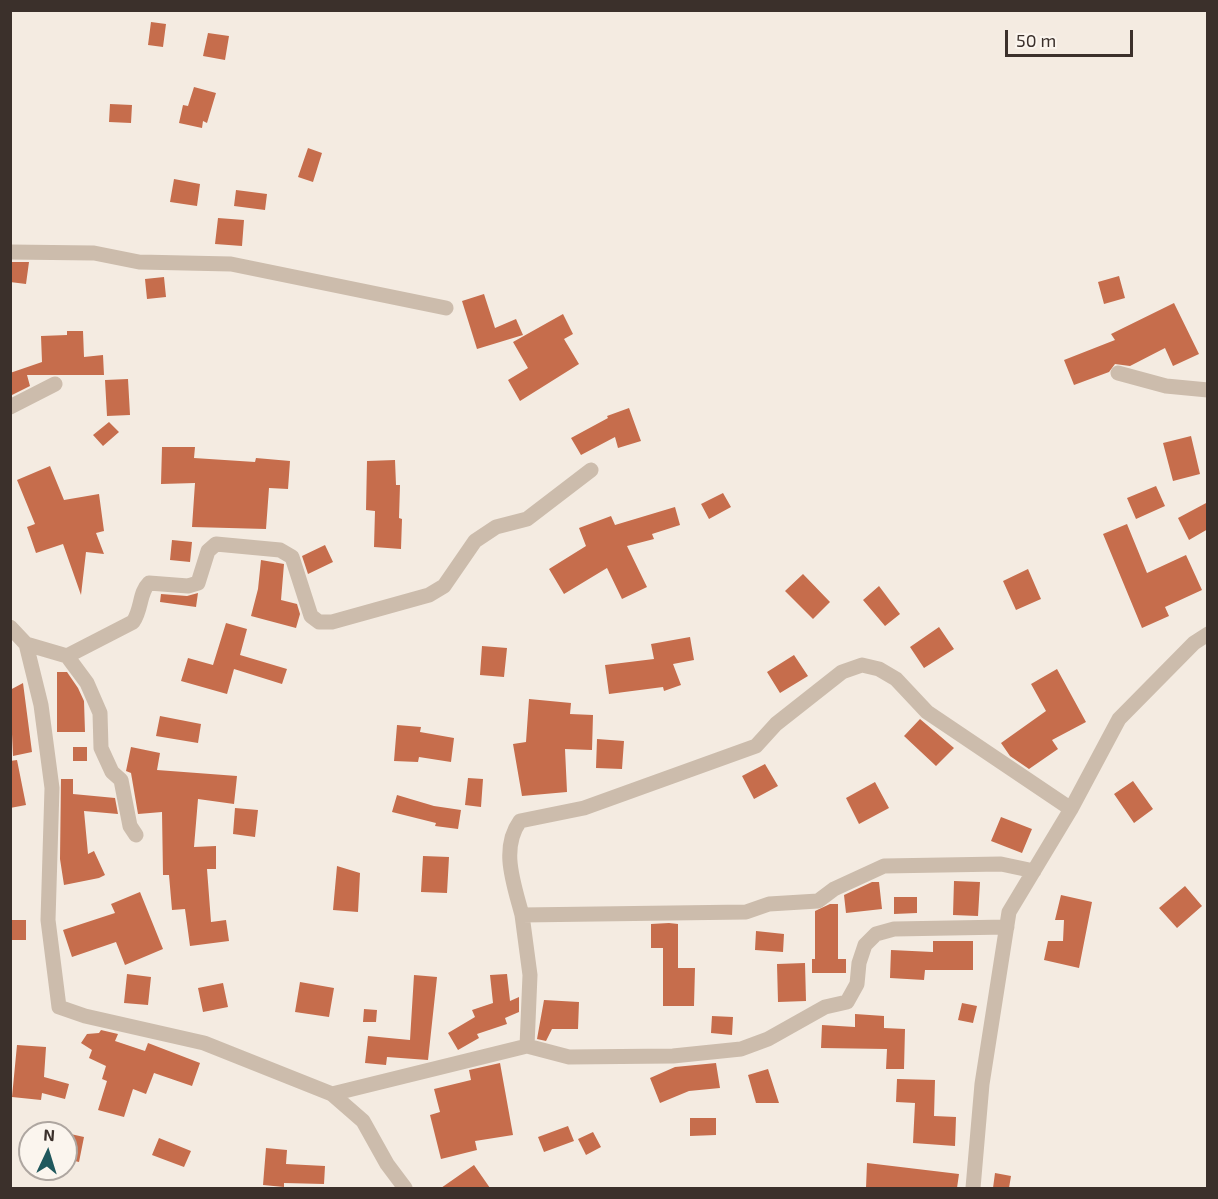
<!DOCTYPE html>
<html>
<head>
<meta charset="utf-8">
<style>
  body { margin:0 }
  #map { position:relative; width:1218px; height:1199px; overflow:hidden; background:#f4ebe1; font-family:"Exo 2",sans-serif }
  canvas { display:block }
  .frame { position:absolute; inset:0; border:12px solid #3b302b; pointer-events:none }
  .north { position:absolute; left:18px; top:1121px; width:60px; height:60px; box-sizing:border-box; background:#fbf5ee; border:2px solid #aea6a0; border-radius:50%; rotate:4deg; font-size:16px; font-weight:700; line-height:24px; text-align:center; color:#3b302b }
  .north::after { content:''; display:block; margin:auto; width:21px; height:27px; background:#20585d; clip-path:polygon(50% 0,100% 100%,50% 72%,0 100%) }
  .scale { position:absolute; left:1005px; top:30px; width:128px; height:27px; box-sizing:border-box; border:3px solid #3b302b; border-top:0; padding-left:8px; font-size:18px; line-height:21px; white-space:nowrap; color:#3b302b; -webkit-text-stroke:4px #fbf5ee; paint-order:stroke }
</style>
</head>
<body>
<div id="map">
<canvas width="1218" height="1199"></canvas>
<div class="frame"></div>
<div class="north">N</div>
<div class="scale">50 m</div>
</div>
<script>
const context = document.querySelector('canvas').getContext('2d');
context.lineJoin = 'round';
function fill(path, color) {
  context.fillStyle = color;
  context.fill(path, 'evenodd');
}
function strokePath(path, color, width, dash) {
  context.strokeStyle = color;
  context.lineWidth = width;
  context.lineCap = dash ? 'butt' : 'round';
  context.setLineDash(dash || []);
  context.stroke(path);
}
fill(new Path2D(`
  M 151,22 L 166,24 L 163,47 L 148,45 Z
  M 208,33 L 229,36 L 225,60 L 203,56 Z
  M 194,87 L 216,93 L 207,123 L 203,121 L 202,128 L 179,123 L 183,105 L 188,106 Z
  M 110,104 L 132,105 L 131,123 L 109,122 Z
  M 308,148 L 322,153 L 313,182 L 298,177 Z
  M 174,179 L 200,184 L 197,206 L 170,202 Z
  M 236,190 L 267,194 L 265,210 L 234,206 Z
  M 218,218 L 244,220 L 242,246 L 215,244 Z
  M 10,262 L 29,262 L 26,284 L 10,282 Z
  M 1119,276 L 1125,298 L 1104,304 L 1098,282 Z
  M 164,277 L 166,297 L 147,299 L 145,279 Z
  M 484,294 L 495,328 L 516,319 L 523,335 L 477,349 L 462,301 Z
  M 1174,303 L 1199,354 L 1173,366 L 1165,348 L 1130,366 L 1115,364 L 1109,372 L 1074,385 L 1064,360 L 1115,340 L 1111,334 Z
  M 563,314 L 573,334 L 564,339 L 579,364 L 520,401 L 508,380 L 528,368 L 513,342 Z
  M 67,331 L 83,331 L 84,357 L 103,355 L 104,375 L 27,375 L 30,386 L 10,396 L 10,373 L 42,362 L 41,336 L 67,335 Z
  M 128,379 L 130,415 L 107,416 L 105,380 Z
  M 629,408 L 641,441 L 618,448 L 615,437 L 581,455 L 571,438 L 608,418 L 607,416 Z
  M 109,422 L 119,432 L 103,446 L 93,435 Z
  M 1191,436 L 1200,474 L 1173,481 L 1163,443 Z
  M 162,447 L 195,447 L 194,458 L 255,462 L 256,458 L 290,461 L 288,489 L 269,488 L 266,529 L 192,527 L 195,483 L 161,484 Z
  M 395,460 L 396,485 L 400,485 L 399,518 L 402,519 L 401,549 L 374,547 L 375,511 L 366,510 L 367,461 Z
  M 50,466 L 64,500 L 99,494 L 104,531 L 96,533 L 104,554 L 86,552 L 81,595 L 63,544 L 36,553 L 27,527 L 35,524 L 17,480 Z
  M 1156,486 L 1165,506 L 1136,519 L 1127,498 Z
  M 723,493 L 731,507 L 709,519 L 701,504 Z
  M 1208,502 L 1208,529 L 1189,540 L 1178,518 Z
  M 675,507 L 680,525 L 652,534 L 654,539 L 627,546 L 647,587 L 622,599 L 607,568 L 564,594 L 549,569 L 586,546 L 579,528 L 611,516 L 615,525 Z
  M 1127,524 L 1147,573 L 1186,555 L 1202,590 L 1165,607 L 1169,616 L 1142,628 L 1103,534 Z
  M 172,540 L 192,542 L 190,562 L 170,560 Z
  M 325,545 L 333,562 L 308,574 L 302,556 Z
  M 261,560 L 284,564 L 281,600 L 297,604 L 300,614 L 296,628 L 251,616 L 258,589 Z
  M 1028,569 L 1041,599 L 1016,610 L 1003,581 Z
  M 803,574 L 830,602 L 813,619 L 785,591 Z
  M 879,586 L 900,614 L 885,626 L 863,600 Z
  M 198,593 L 196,607 L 160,602 L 161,594 L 187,596 Z
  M 226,623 L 247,629 L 240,655 L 287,669 L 282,684 L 234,669 L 227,694 L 181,681 L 188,658 L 213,665 Z
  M 939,627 L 954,649 L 924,668 L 910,647 Z
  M 690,637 L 694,660 L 673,664 L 681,685 L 664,691 L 663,687 L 609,694 L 605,665 L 654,659 L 651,644 Z
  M 482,646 L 507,648 L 504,677 L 480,675 Z
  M 794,655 L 808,676 L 780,693 L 767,672 Z
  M 1057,669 L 1086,722 L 1052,740 L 1058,749 L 1029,769 L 1010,756 L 1001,743 L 1046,711 L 1031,684 Z
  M 57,672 L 67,672 L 78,688 L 84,701 L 85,732 L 57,732 Z
  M 23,683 L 32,752 L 13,756 L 10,690 Z
  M 529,699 L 571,703 L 570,714 L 593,715 L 592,750 L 565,749 L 567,792 L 522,796 L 513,744 L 526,742 Z
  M 160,716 L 201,724 L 198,743 L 156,736 Z
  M 920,719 L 954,748 L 936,766 L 904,736 Z
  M 397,725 L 421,727 L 420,732 L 454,738 L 451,762 L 419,757 L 418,762 L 394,761 Z
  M 597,739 L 624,741 L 622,769 L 596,768 Z
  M 73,747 L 87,747 L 87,761 L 73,761 Z
  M 131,747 L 160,753 L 157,770 L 237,776 L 234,804 L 198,799 L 194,847 L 216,846 L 216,869 L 207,869 L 211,922 L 226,920 L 229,941 L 190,946 L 185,909 L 172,910 L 169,875 L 163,875 L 162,812 L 138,814 L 131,773 L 126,771 Z
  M 17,760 L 26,805 L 10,808 L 10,761 Z
  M 765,764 L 778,786 L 754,799 L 742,776 Z
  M 468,778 L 483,779 L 481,807 L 465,805 Z
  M 61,779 L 73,779 L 73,794 L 115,798 L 118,814 L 84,811 L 88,854 L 94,851 L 105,875 L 99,878 L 64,885 L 60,859 Z
  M 1133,781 L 1153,809 L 1134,823 L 1114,794 Z
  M 875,782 L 889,808 L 859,824 L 846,798 Z
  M 397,795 L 434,806 L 461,810 L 458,829 L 435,826 L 436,823 L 392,812 Z
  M 235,808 L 258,810 L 255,837 L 233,834 Z
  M 1001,817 L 1032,829 L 1022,853 L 991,841 Z
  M 423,856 L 449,857 L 447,893 L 421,892 Z
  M 337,866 L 360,873 L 358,912 L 333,910 Z
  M 954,881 L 980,882 L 978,916 L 953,915 Z
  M 872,882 L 879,882 L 882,909 L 846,913 L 844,895 Z
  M 1185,886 L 1202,906 L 1177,928 L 1159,908 Z
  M 140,892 L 163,949 L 125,965 L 116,942 L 72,957 L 63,930 L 115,913 L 111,904 Z
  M 1061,895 L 1092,902 L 1079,968 L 1044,960 L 1048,941 L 1063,941 L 1064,920 L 1055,920 Z
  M 894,897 L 917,897 L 917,913 L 894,914 Z
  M 830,904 L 838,904 L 838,959 L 846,959 L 846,973 L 812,973 L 812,959 L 815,959 L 815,911 Z
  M 10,920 L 26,920 L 26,940 L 10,940 Z
  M 669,923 L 678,924 L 678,968 L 695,968 L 694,1006 L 663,1006 L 663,948 L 651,948 L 651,924 Z
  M 756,931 L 784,934 L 783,952 L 755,950 Z
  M 933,941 L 973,941 L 973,970 L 925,970 L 924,980 L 890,978 L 891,950 L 933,952 Z
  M 805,963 L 806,1001 L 778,1002 L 777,964 Z
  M 127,974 L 151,977 L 148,1005 L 124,1003 Z
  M 507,974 L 510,1001 L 519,997 L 519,1012 L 505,1018 L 507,1024 L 477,1034 L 479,1038 L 458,1050 L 448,1033 L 475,1017 L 472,1010 L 493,1003 L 490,975 Z
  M 414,975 L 437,977 L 428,1060 L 387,1057 L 386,1065 L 365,1063 L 368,1036 L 410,1040 Z
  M 300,982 L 334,988 L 329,1017 L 295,1012 Z
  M 223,983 L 228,1007 L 203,1012 L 198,988 Z
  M 544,1000 L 579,1002 L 578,1029 L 552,1029 L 546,1041 L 537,1039 Z
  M 962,1003 L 977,1006 L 973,1023 L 958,1020 Z
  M 364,1009 L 377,1010 L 376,1022 L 363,1022 Z
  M 855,1014 L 884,1016 L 884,1028 L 905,1029 L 904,1069 L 886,1069 L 887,1049 L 821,1048 L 822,1025 L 855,1027 Z
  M 712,1016 L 733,1017 L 732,1035 L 711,1033 Z
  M 101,1030 L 118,1034 L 115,1041 L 145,1051 L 148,1043 L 200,1063 L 192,1086 L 154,1073 L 146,1094 L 133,1089 L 124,1117 L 98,1110 L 107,1081 L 102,1079 L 106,1066 L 89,1058 L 92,1050 L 81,1043 L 87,1034 L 99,1033 Z
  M 17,1045 L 46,1047 L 44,1077 L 69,1084 L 65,1099 L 42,1093 L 41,1100 L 12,1097 Z
  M 500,1063 L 513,1135 L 475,1141 L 477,1150 L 441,1159 L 430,1115 L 440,1112 L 434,1089 L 471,1080 L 469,1070 Z
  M 716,1063 L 720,1088 L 689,1091 L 660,1103 L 650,1078 L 675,1067 Z
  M 768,1069 L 779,1103 L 756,1103 L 748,1075 Z
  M 897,1079 L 935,1080 L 934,1116 L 956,1117 L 955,1146 L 913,1143 L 915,1103 L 896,1102 Z
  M 690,1118 L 716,1118 L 716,1135 L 690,1136 Z
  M 568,1126 L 574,1141 L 544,1152 L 538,1137 Z
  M 593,1132 L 601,1147 L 586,1155 L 578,1139 Z
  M 66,1133 L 84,1137 L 79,1162 L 66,1159 Z
  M 159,1138 L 191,1151 L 184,1167 L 152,1155 Z
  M 266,1148 L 287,1150 L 286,1164 L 325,1166 L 324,1184 L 284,1183 L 284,1187 L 263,1185 Z
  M 867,1163 L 959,1174 L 957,1188 L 866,1188 Z
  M 474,1165 L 490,1188 L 441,1188 Z
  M 995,1173 L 1011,1176 L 1009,1188 L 993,1188 Z`), '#c66d4c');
strokePath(new Path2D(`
  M 10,252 L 94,253 L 139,262 L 231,264 L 446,308
  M 1118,373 L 1166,386 L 1208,390
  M 10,407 L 55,384
  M 10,627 L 26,644 L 67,656 L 87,683 L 100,713 L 101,748 L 112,772 L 121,780 L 130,826 L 136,835
  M 26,644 L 41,705 L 52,788 L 48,920 L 59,1007 L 85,1016 L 204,1043 L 332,1094
  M 67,656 L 133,622 C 142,609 139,593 149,583 L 188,586 L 198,583 L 208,551 L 216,544 L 280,550 L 292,557 L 311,616 L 319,622 L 332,622 L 429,595 L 444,586 L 475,541 L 496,527 L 527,519 L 591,470
  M 1034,871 L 1001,864 L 884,866 L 834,889 L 818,901 L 769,904 L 746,912 L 522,915 C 514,884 500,849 520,821 L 584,808 L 756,746 L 776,724 L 842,672 L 862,665 L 879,669 L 896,679 L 927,712 L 1071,809
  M 522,915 L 530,975 L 527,1046 L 569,1057 L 673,1056 L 741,1049 L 768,1039 L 825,1007 L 847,1002 L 857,984 L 859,963 L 865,945 L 876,934 L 894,929 L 1007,927
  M 405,1188 L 387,1164 L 363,1121 L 332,1094 L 527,1046
  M 973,1188 L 982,1084 L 1009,912 L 1071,809 L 1119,719 L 1194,643 L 1208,634`), '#ccbcac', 15);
</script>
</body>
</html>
